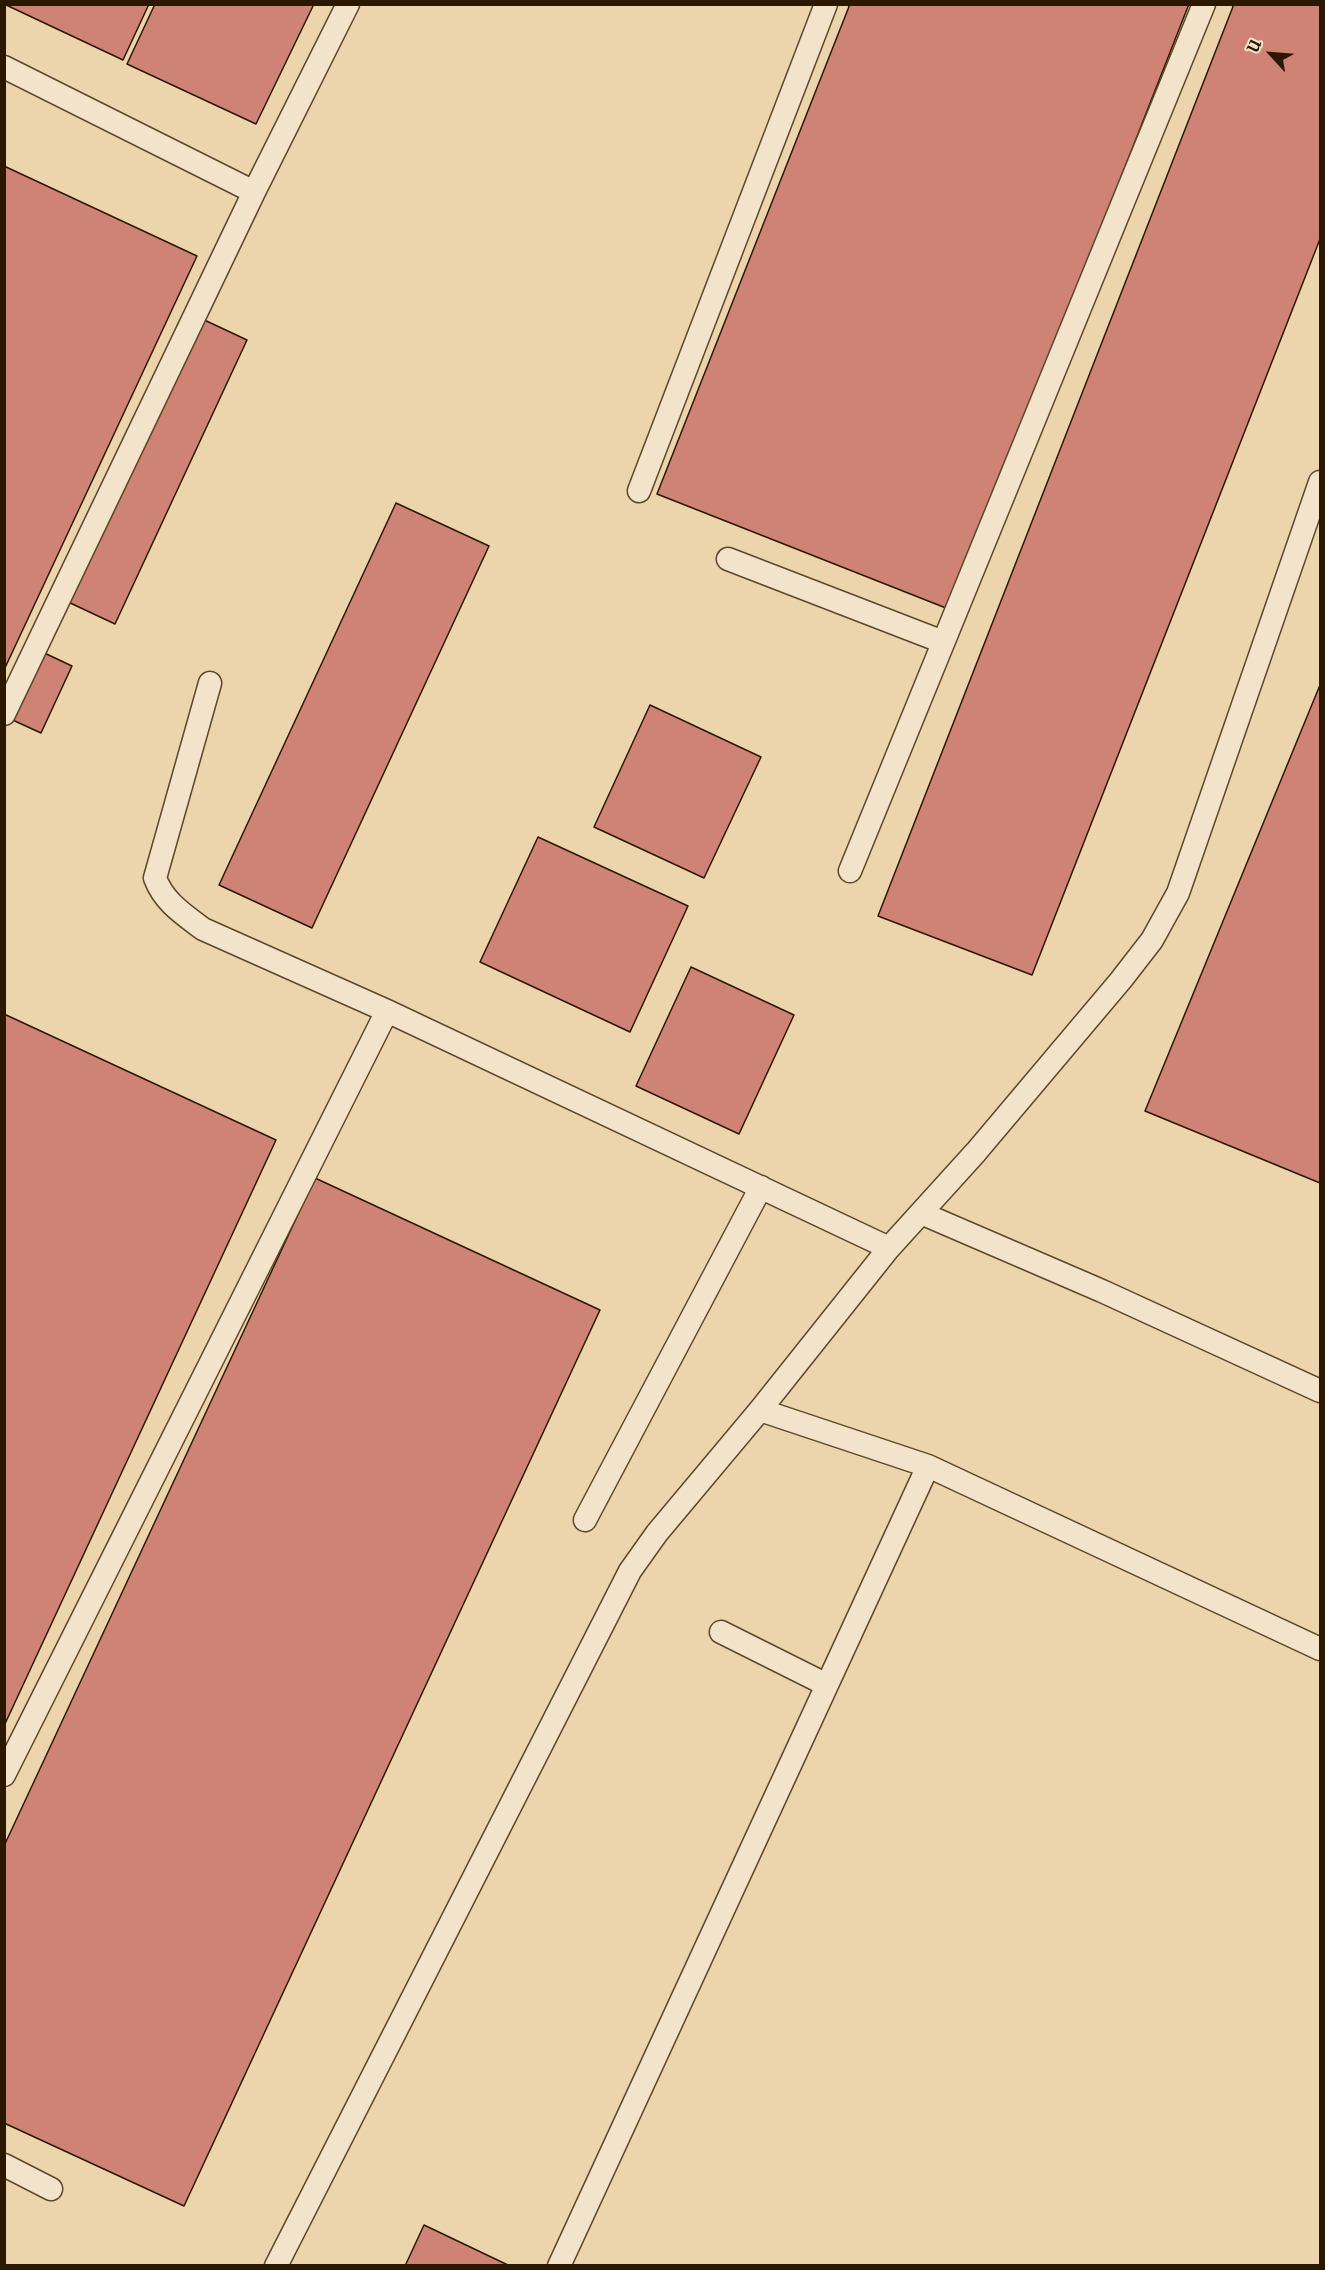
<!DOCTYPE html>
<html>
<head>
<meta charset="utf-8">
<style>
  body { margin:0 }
  #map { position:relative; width:1325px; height:2270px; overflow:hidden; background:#ecd4ad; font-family:"IM FELL French Canon",serif }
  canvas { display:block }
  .frame { position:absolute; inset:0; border:6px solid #2c1800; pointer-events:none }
  .north { position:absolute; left:1241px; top:24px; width:60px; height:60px; -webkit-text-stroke:4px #f3e3ca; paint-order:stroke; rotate:296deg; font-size:16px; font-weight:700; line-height:24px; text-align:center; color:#2c1800 }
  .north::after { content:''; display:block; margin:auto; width:21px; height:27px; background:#2c1800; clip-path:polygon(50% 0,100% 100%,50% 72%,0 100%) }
</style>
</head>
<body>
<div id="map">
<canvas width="1325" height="2270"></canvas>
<div class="frame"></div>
<div class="north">U</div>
</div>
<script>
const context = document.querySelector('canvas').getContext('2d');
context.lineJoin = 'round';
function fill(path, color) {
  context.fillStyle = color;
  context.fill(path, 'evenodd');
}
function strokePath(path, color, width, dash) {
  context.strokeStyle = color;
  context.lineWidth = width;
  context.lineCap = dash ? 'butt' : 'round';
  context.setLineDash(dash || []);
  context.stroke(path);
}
const building = new Path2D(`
  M 4,4 L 149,4 L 123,60 Z
  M 155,4 L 314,4 L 256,124 L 127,64 Z
  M 850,4 L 1189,4 L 951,610 L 657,494 Z
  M 1234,4 L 1320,4 L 1320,239 L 1032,975 L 878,916 Z
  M 4,166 L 197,256 L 4,670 Z
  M 198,317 L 247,340 L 115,624 L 66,601 Z
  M 396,503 L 489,546 L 312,928 L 219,885 Z
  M 38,650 L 72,666 L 41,733 L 6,717 Z
  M 1320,685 L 1320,1183 L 1145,1111 Z
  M 650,705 L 761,757 L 704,878 L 594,827 Z
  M 538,837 L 688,906 L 630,1032 L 480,962 Z
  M 691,967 L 794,1015 L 739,1134 L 636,1086 Z
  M 4,1014 L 276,1140 L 4,1726 Z
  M 315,1178 L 600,1310 L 184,2206 L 4,2123 L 4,1846 Z
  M 424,2225 L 510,2266 L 405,2266 Z`);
fill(building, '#cf8375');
strokePath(building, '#2c1800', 1.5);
const lane = new Path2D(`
  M 4,67 L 254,192
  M 639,491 L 826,4
  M 728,559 L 943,642
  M 210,683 L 155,878 C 164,902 183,914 203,929 L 387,1011 L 889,1248
  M 4,714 L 254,192 L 348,4
  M 850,871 L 1204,4
  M 921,1213 L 1102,1291 L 1320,1391
  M 760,1410 L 928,1466 L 1320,1649
  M 585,1520 L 761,1187
  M 721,1632 L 827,1685
  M 4,1775 L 387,1011
  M 4,2165 L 51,2189
  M 276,2266 L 630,1571 L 657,1533 L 760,1410 L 889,1248 L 976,1152 L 1121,980 L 1152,940 L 1178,893 L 1320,482
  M 559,2266 L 928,1466`);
strokePath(lane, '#5c472b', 25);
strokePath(lane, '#f3e3ca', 22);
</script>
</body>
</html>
